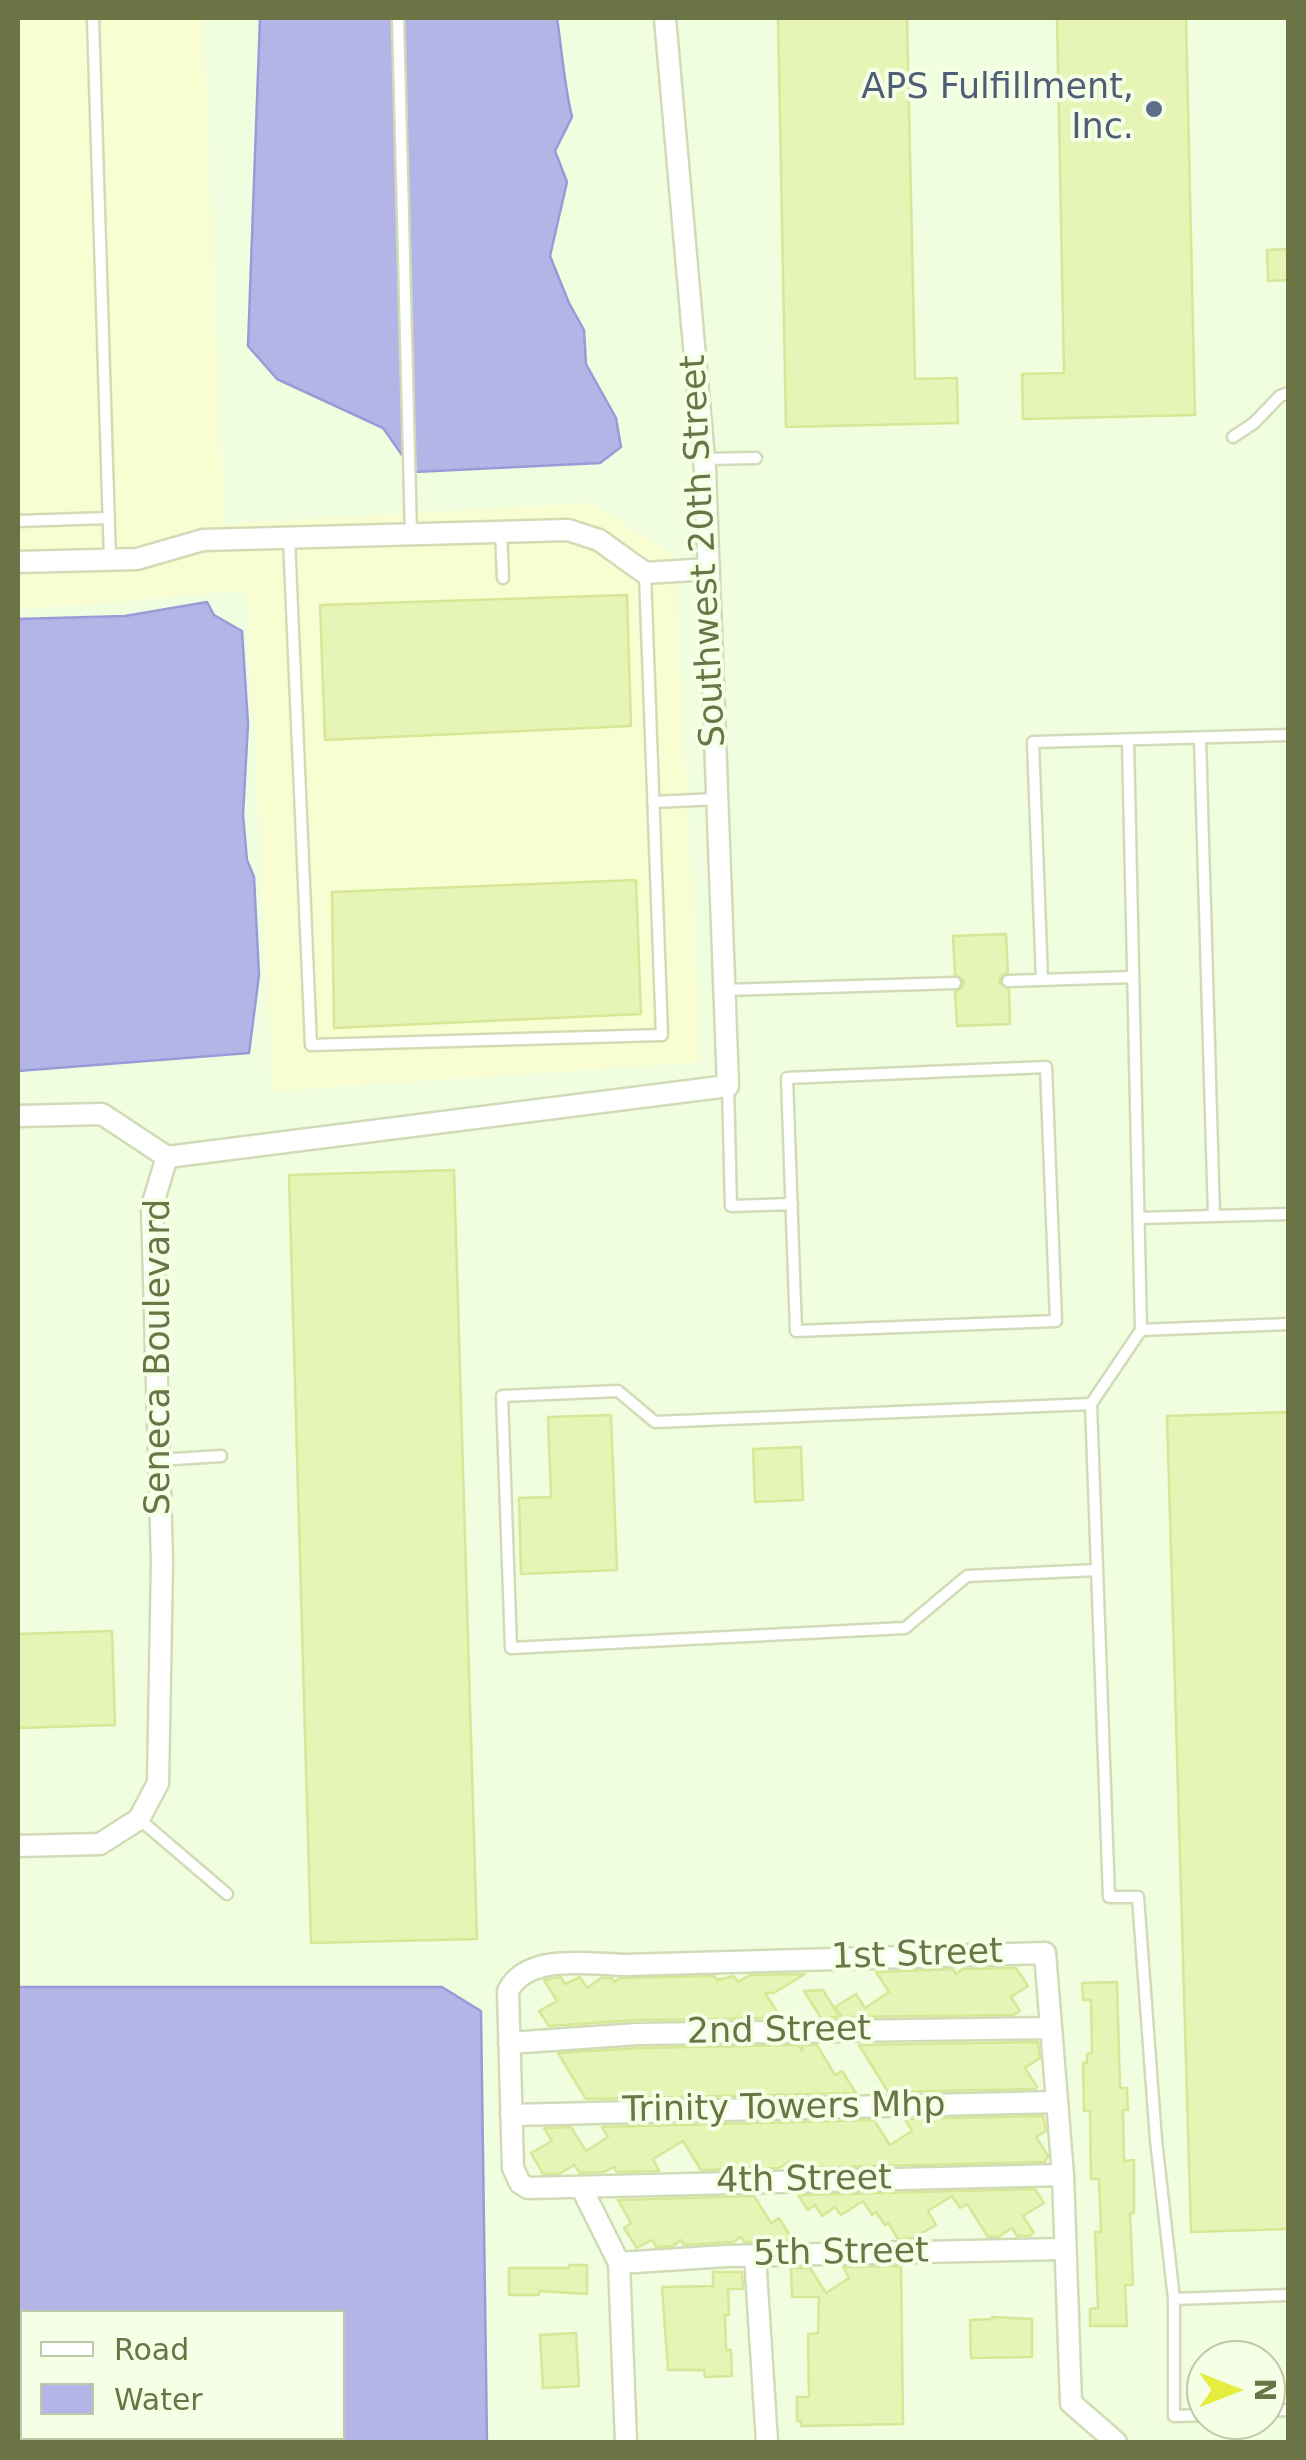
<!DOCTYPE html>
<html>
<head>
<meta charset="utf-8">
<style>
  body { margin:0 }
  #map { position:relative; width:1306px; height:2460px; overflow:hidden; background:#f0fddf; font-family:"DejaVu Sans",sans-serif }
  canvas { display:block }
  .frame { position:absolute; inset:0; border:20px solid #6c7446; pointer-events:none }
  .legend { position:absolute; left:20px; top:2310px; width:325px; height:130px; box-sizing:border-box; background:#f4ffe6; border:2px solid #bec7a6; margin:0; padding:12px 18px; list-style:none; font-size:30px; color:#6c7446 }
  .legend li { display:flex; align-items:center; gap:20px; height:50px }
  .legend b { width:50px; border:2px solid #bec7a6 }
  .north { position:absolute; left:1186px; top:2340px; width:100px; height:100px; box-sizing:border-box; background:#f4ffe6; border:2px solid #bec7a6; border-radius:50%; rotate:90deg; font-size:28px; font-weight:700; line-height:40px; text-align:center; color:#6c7446 }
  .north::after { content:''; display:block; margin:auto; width:35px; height:45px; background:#e5ed3e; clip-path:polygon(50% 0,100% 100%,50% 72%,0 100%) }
</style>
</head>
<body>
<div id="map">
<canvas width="1306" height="2460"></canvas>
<div class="frame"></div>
<ul class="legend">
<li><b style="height:12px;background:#fff"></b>Road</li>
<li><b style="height:28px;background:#b4b5e7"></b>Water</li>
</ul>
<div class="north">N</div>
</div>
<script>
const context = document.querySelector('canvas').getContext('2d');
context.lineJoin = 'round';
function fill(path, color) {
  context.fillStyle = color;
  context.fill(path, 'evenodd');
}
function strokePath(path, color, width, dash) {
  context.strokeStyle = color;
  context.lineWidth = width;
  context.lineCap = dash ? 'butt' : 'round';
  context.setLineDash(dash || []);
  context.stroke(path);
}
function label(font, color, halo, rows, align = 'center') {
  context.font = font + ' "DejaVu Sans",sans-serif';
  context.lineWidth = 8;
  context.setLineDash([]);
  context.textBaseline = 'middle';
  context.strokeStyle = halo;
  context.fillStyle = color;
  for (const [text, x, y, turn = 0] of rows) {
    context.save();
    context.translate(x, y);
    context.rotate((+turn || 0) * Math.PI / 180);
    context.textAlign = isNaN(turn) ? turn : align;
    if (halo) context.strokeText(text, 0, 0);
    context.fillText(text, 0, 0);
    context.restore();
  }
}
fill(new Path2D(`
  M 18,18 L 203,18 L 224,524 L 590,503 L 674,555 L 701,1062 L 273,1091 L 247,590 L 72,606 L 18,608 Z`), '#f9fed2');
const water = new Path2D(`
  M 260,18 L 557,18 C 562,51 564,84 572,117 L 555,151 L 567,182 L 550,256 L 569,303 L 584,330 L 586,364 L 616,418 L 621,447 L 600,463 L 414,472 L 383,428 L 277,379 L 248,346 Z
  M 207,602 L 214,615 L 242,631 L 248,724 L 243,815 L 247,860 L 254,877 L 259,975 L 249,1053 L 18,1071 L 18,619 L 125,616 Z
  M 18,1987 L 442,1987 L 481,2011 L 487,2442 L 18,2442 ZM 22,2312 L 342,2312 L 342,2438 L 22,2438 Z`);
fill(water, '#b4b5e7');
strokePath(water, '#999bd9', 2.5);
const building = new Path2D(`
  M 778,18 L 907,18 L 915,379 L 957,378 L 958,423 L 786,427 Z
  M 1057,18 L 1186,18 L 1195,415 L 1023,419 L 1022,374 L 1064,373 Z
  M 1288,249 L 1288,280 L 1268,281 L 1267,250 Z
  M 627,595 L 631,726 L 325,740 L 320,605 Z
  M 636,880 L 641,1014 L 334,1028 L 332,892 Z
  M 1006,934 L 1008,972 L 1001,976 L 999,982 L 1009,990 L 1010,1024 L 957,1026 L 955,992 L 962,988 L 964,982 L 955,974 L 953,936 Z
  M 454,1170 L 477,1939 L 311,1943 L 289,1175 Z
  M 1288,1412 L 1288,2229 L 1191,2232 L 1167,1416 Z
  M 611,1415 L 617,1570 L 521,1574 L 519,1498 L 551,1497 L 548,1417 Z
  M 801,1447 L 803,1500 L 755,1502 L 753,1449 Z
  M 112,1631 L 115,1725 L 18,1728 L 18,1634 Z
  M 1016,1968 L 1028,1986 L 1011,1997 L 1020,2011 L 1013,2015 L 842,2017 L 835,2007 L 856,1994 L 865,2008 L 889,1992 L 876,1972 L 953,1969 L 956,1974 L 963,1969 Z
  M 805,1974 L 774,1993 L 765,1993 L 781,2018 L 638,2020 L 549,2026 L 539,2011 L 557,2001 L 544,1980 L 561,1977 L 565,1984 L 580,1977 L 587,1988 L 601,1978 L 612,1978 L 614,1982 L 620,1978 L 714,1976 L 717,1980 L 734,1976 L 738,1982 L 750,1975 Z
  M 1117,1982 L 1120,2088 L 1127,2088 L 1128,2110 L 1123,2110 L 1124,2161 L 1134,2160 L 1134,2213 L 1130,2213 L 1133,2285 L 1125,2285 L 1127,2326 L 1090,2326 L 1090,2309 L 1098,2308 L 1095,2232 L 1101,2232 L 1099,2179 L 1091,2179 L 1090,2111 L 1084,2111 L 1083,2063 L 1087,2063 L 1087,2054 L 1092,2053 L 1091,2000 L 1083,2000 L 1082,1983 Z
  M 823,1990 L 839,2016 L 838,2017 L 821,2018 L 804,1991 Z
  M 1038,2042 L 1040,2058 L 1025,2068 L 1037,2087 L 1035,2089 L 888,2092 L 859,2045 Z
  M 798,2045 L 802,2051 L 802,2045 L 817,2045 L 835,2075 L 842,2071 L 856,2093 L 586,2099 L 558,2053 L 639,2048 Z
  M 1043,2116 L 1046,2131 L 1036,2137 L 1048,2156 L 1045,2162 L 792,2168 L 789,2162 L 779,2168 L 701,2170 L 683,2141 L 653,2159 L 659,2171 L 617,2172 L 614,2167 L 604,2172 L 580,2173 L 574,2165 L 559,2174 L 543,2174 L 531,2153 L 552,2141 L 544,2128 L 571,2127 L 586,2151 L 608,2137 L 602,2127 L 874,2120 L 890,2145 L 912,2131 L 905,2119 Z
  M 1035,2189 L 1044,2203 L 1023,2216 L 1034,2233 L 1029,2236 L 1017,2236 L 1012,2228 L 998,2237 L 988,2237 L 967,2204 L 960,2208 L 952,2196 L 928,2211 L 936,2225 L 913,2238 L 898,2239 L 888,2223 L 885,2225 L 876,2212 L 872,2215 L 863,2201 L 841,2215 L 835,2207 L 822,2216 L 815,2205 L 808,2210 L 798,2195 Z
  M 754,2196 L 771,2223 L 779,2218 L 793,2240 L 777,2241 L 775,2238 L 769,2241 L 744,2242 L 741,2237 L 733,2242 L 684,2245 L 681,2240 L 673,2246 L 656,2247 L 652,2240 L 637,2248 L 624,2228 L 631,2223 L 618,2200 Z
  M 569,2265 L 587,2265 L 587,2294 L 539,2291 L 539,2295 L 509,2295 L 509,2268 L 569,2268 Z
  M 901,2266 L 903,2424 L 801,2426 L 801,2421 L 797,2421 L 797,2397 L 809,2397 L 808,2334 L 818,2333 L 819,2297 L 792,2297 L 791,2268 L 810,2268 L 826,2293 L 849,2278 L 843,2267 Z
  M 713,2272 L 742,2272 L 743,2289 L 728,2289 L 729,2315 L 725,2315 L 726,2350 L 731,2350 L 732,2376 L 705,2377 L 704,2370 L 668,2370 L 662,2287 L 713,2286 Z
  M 992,2317 L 1032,2319 L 1032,2357 L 971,2358 L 970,2320 L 992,2319 Z
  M 576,2333 L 579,2386 L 543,2388 L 540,2335 Z`);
fill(building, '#e6f4b6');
strokePath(building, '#d6e796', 2.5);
const service = new Path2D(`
  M 93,18 L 110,560
  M 398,18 L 411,535
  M 1233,437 L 1254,423 L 1280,396 L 1288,393
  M 705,459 L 756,458
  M 18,521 L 108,518
  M 501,532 L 503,578
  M 289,539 L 311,1045 L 662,1035 L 645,574
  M 1200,738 L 1214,1216
  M 1128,740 L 1141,1330 L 1091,1404 L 1109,1897 L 1138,1897 L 1156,2140 L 1174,2299
  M 653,802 L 717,799
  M 1042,980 L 1033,742 L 1288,735
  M 1008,981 L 1133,977
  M 725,990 L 955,983
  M 1046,1067 L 1056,1321 L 796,1331 L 787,1078 Z
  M 728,1086 L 731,1206 L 792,1204
  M 1139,1218 L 1288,1214
  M 1141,1330 L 1288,1324
  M 1091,1404 L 655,1422 L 618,1391 L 502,1396 L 511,1648 L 905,1628 L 967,1576 L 1097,1570
  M 159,1460 L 221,1456
  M 139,1819 L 227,1894
  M 1266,2411 L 1288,2410
  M 1206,2415 L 1174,2416 L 1174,2299 L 1288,2295`);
const minor = new Path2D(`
  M 18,562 L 137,559 L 203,540 L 568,530 L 599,540 L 645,573 L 709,569
  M 18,1116 L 102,1114 L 167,1157
  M 18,1846 L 100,1844 L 139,1819 L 158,1783 L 162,1562 L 152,1206 L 167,1157 L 728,1086 L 705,470 L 665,18
  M 509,2043 L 638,2034 L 1049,2028
  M 511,2115 L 1056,2102
  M 1063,2175 L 528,2188 L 520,2183 L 513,2168 L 508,1991 C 527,1953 589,1964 625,1965 L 1045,1953 L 1063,2175 L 1071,2403 L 1116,2442
  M 581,2187 L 619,2263 L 626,2442
  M 755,2256 L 767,2442
  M 619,2263 L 727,2256 L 1064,2249`);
strokePath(service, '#d1dcb6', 15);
strokePath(minor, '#d1dcb6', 25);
strokePath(service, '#fff', 10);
strokePath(minor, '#fff', 20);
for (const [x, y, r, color] of [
  [1154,109,10,"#5c6f8a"]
]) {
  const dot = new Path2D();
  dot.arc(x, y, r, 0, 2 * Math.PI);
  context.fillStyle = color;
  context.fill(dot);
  strokePath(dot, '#f4ffe6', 4);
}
label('35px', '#4e5e75', '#f4ffe6', [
  ["APS Fulfillment,",1134,89],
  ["Inc.",1134,129]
], 'right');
label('35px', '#6c7446', '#f4ffe6', [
  ["Southwest 20th Street",705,551,-93],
  ["Seneca Boulevard",160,1357,-90],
  ["1st Street",917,1956,-2],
  ["2nd Street",779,2032,-1],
  ["Trinity Towers Mhp",784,2109,-1],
  ["4th Street",804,2181,-1],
  ["5th Street",841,2254,-1]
]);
</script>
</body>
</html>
